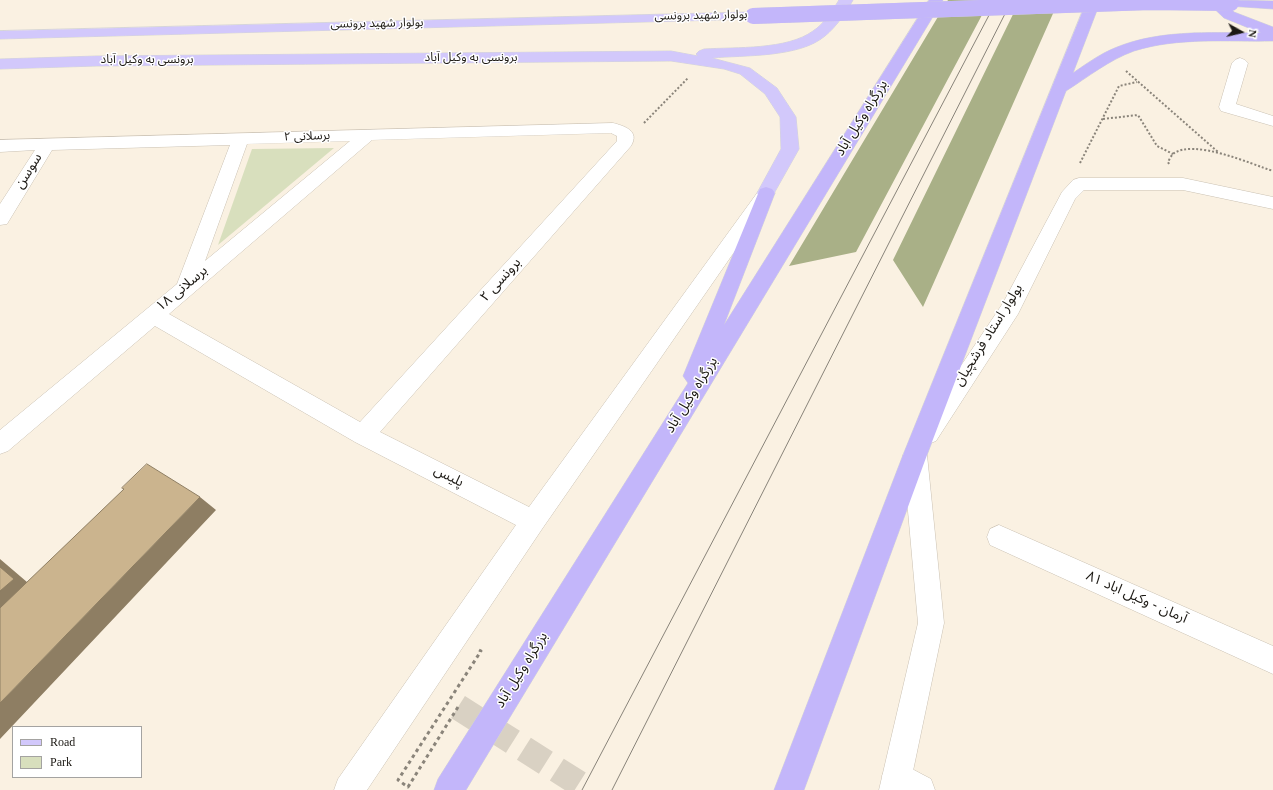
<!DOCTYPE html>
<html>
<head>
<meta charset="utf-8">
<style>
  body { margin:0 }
  #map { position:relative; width:1273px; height:790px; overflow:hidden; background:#faf1e2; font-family:Georgia,serif }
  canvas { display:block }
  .legend { position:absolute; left:12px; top:726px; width:130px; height:52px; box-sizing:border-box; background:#fff; border:1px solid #a4a3a1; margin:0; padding:5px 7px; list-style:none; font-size:12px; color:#1c1914 }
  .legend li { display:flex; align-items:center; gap:8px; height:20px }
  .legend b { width:20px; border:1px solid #a4a3a1 }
  .north { position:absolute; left:1221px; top:12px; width:40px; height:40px; -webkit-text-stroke:3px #fff; paint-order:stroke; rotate:98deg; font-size:11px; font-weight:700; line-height:16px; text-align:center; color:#1c1914 }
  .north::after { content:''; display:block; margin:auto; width:14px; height:18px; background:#1c1914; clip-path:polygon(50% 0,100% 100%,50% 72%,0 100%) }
</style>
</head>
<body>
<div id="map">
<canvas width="1273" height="790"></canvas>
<ul class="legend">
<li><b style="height:5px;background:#d2c8fb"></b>Road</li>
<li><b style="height:11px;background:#d8dfbd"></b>Park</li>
</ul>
<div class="north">N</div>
</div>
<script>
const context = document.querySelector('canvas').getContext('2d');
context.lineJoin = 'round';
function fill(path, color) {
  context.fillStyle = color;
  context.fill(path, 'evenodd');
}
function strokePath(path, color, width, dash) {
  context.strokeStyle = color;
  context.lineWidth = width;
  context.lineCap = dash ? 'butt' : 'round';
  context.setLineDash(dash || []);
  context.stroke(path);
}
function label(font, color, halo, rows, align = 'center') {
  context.font = font + ' Georgia,"Noto Sans Arabic",serif';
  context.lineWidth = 3;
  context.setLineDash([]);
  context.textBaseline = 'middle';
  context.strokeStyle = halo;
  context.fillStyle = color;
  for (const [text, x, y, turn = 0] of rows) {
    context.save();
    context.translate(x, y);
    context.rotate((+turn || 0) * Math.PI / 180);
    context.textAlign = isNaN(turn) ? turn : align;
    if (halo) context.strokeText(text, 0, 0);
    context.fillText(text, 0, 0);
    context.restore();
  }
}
fill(new Path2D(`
  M 334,148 L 218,245 L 252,149 Z`), '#d8dfbd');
fill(new Path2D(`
  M 948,0 L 990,0 L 856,252 L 789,266 Z
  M 1020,0 L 1059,0 L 923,307 L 893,260 Z`), '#a9b087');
strokePath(new Path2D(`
  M 458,707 L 589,790`), '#d9d1c3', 26, [26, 13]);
const minor = new Path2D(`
  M 1240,58 L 1245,60 L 1248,63 L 1236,104 L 1273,116 L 1273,126 L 1221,111 L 1219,107 L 1232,63 L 1235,60 Z
  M 613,123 C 625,126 640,131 631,146 L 380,432 L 529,507 L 760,189 L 766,187 L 772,189 L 775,193 L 542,529 L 367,790 L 334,790 L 338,779 L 516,525 L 355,442 L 155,326 L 8,451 L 0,454 L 0,430 L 177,284 L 230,145 L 52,150 L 7,224 L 0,225 L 0,204 L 35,150 L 0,152 L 0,140 ZM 611,133 L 617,136 L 617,141 L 360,422 L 169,314 L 372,140 ZM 350,141 L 205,261 L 247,144 Z
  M 999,525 L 1273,646 L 1273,674 L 990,545 L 987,537 L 990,529 Z
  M 897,761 L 931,779 L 935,790 L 892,790 L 887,786 L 882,776 L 887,766 Z`);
const tertiary = new Path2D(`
  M 1079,178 L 1183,178 L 1273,197 L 1273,209 L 1183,190 L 1084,190 L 1075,199 L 1018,314 L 936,441 L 928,444 L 920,441 L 917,434 L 920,427 L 1003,303 L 1062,192 L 1073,180 Z`);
const secondary = new Path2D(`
  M 915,445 L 923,448 L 927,455 L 944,623 L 909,790 L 879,790 L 918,623 L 903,455 L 907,448 Z`);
const primary = new Path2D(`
  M 839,0 L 853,0 C 846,13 836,27 825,36 C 799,58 744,55 712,58 L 750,68 L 777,88 L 796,117 L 799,149 L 772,197 L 766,199 L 760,197 L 757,193 L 781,149 L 780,117 L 765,94 L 740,74 L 724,69 L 671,61 L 97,66 L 0,69 L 0,59 L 97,56 L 671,51 L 698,56 L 696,54 L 699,51 L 704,49 C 736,47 787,50 813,31 C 824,24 832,11 839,0 Z
  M 753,12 L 758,13 L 760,16 L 758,19 L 0,39 L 0,31 Z`);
const trunk = new Path2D(`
  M 929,0 L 943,0 L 466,790 L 434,790 L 438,779 L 688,383 L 683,376 L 760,189 L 766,187 L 772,189 L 775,193 L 724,325 Z
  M 1087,0 L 1101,0 L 1073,73 C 1083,66 1093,59 1104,53 C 1152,28 1210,33 1261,33 L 1224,18 L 1205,0 L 1220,0 L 1224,3 L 1226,0 L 1273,1 L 1273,9 L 1228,6 L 1234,12 L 1273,27 L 1273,41 C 1228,42 1178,37 1134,51 C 1109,60 1088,77 1066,91 L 927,455 L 804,790 L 774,790 L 903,455 Z`);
strokePath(minor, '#cac1b3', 1);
strokePath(tertiary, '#cac1b3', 1);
strokePath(secondary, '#cac1b3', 1);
strokePath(primary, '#d6d6d5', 1);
strokePath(trunk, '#d6d6d5', 1);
strokePath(new Path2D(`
  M 1126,71 L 1218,152
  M 1103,119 L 1138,115 L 1157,146 L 1173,154
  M 644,123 L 688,78
  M 1080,163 L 1119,86 L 1137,82
  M 1169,164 L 1168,162 C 1169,160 1171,156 1173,154 C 1193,138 1251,164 1273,171`), '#8a847a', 2, [2, 2]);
strokePath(new Path2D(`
  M 458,707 L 408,787 L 398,780 L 481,651 L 479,650`), '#8a847a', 3, [3.5, 3.5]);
fill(minor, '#fff');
fill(tertiary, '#fff');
fill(secondary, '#fff');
fill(primary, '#d2c8fb');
fill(trunk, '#c3b6fa');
strokePath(new Path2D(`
  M 582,790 L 997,0
  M 612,790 L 1012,0`), '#888379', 1);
const trunkBridge = new Path2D(`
  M 753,16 L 1150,2 L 1231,3`);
strokePath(trunkBridge, '#d6d6d5', 16, []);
strokePath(trunkBridge, '#c3b6fa', 16);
fill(new Path2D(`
  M 200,497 L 216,510 L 0,739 L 0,703 Z
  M 0,559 L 34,588 L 0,618 Z`), '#8e7e63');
const building = new Path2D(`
  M 147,464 L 200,497 L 0,703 L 0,608 L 124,489 L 122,488 Z
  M 0,567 L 14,579 L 0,591 Z`);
fill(building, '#cbb48e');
strokePath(building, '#8e7e63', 1);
label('12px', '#1c1914', '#fff', [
  ["بولوار شهید برونسی",701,17,-1],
  ["بولوار شهید برونسی",377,25,-1],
  ["برونسی به وکیل آباد",471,59],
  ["برونسی به وکیل آباد",147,61],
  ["برسلانی ۲",307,138,-2]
]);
label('14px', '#1c1914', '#fff', [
  ["بزرگراه وکیل آباد",863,119,-58],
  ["سوسن",30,172,-58],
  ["برونسی ۲",502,281,-48],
  ["برسلانی ۱۸",183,290,-40],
  ["بولوار استاد فرشچیان",990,336,-58],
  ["بزرگراه وکیل آباد",693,396,-58],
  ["پلیس",448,478,27],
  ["آرمان - وکیل اباد ۸۱",1136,599,24],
  ["بزرگراه وکیل آباد",523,671,-58]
]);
</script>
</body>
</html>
